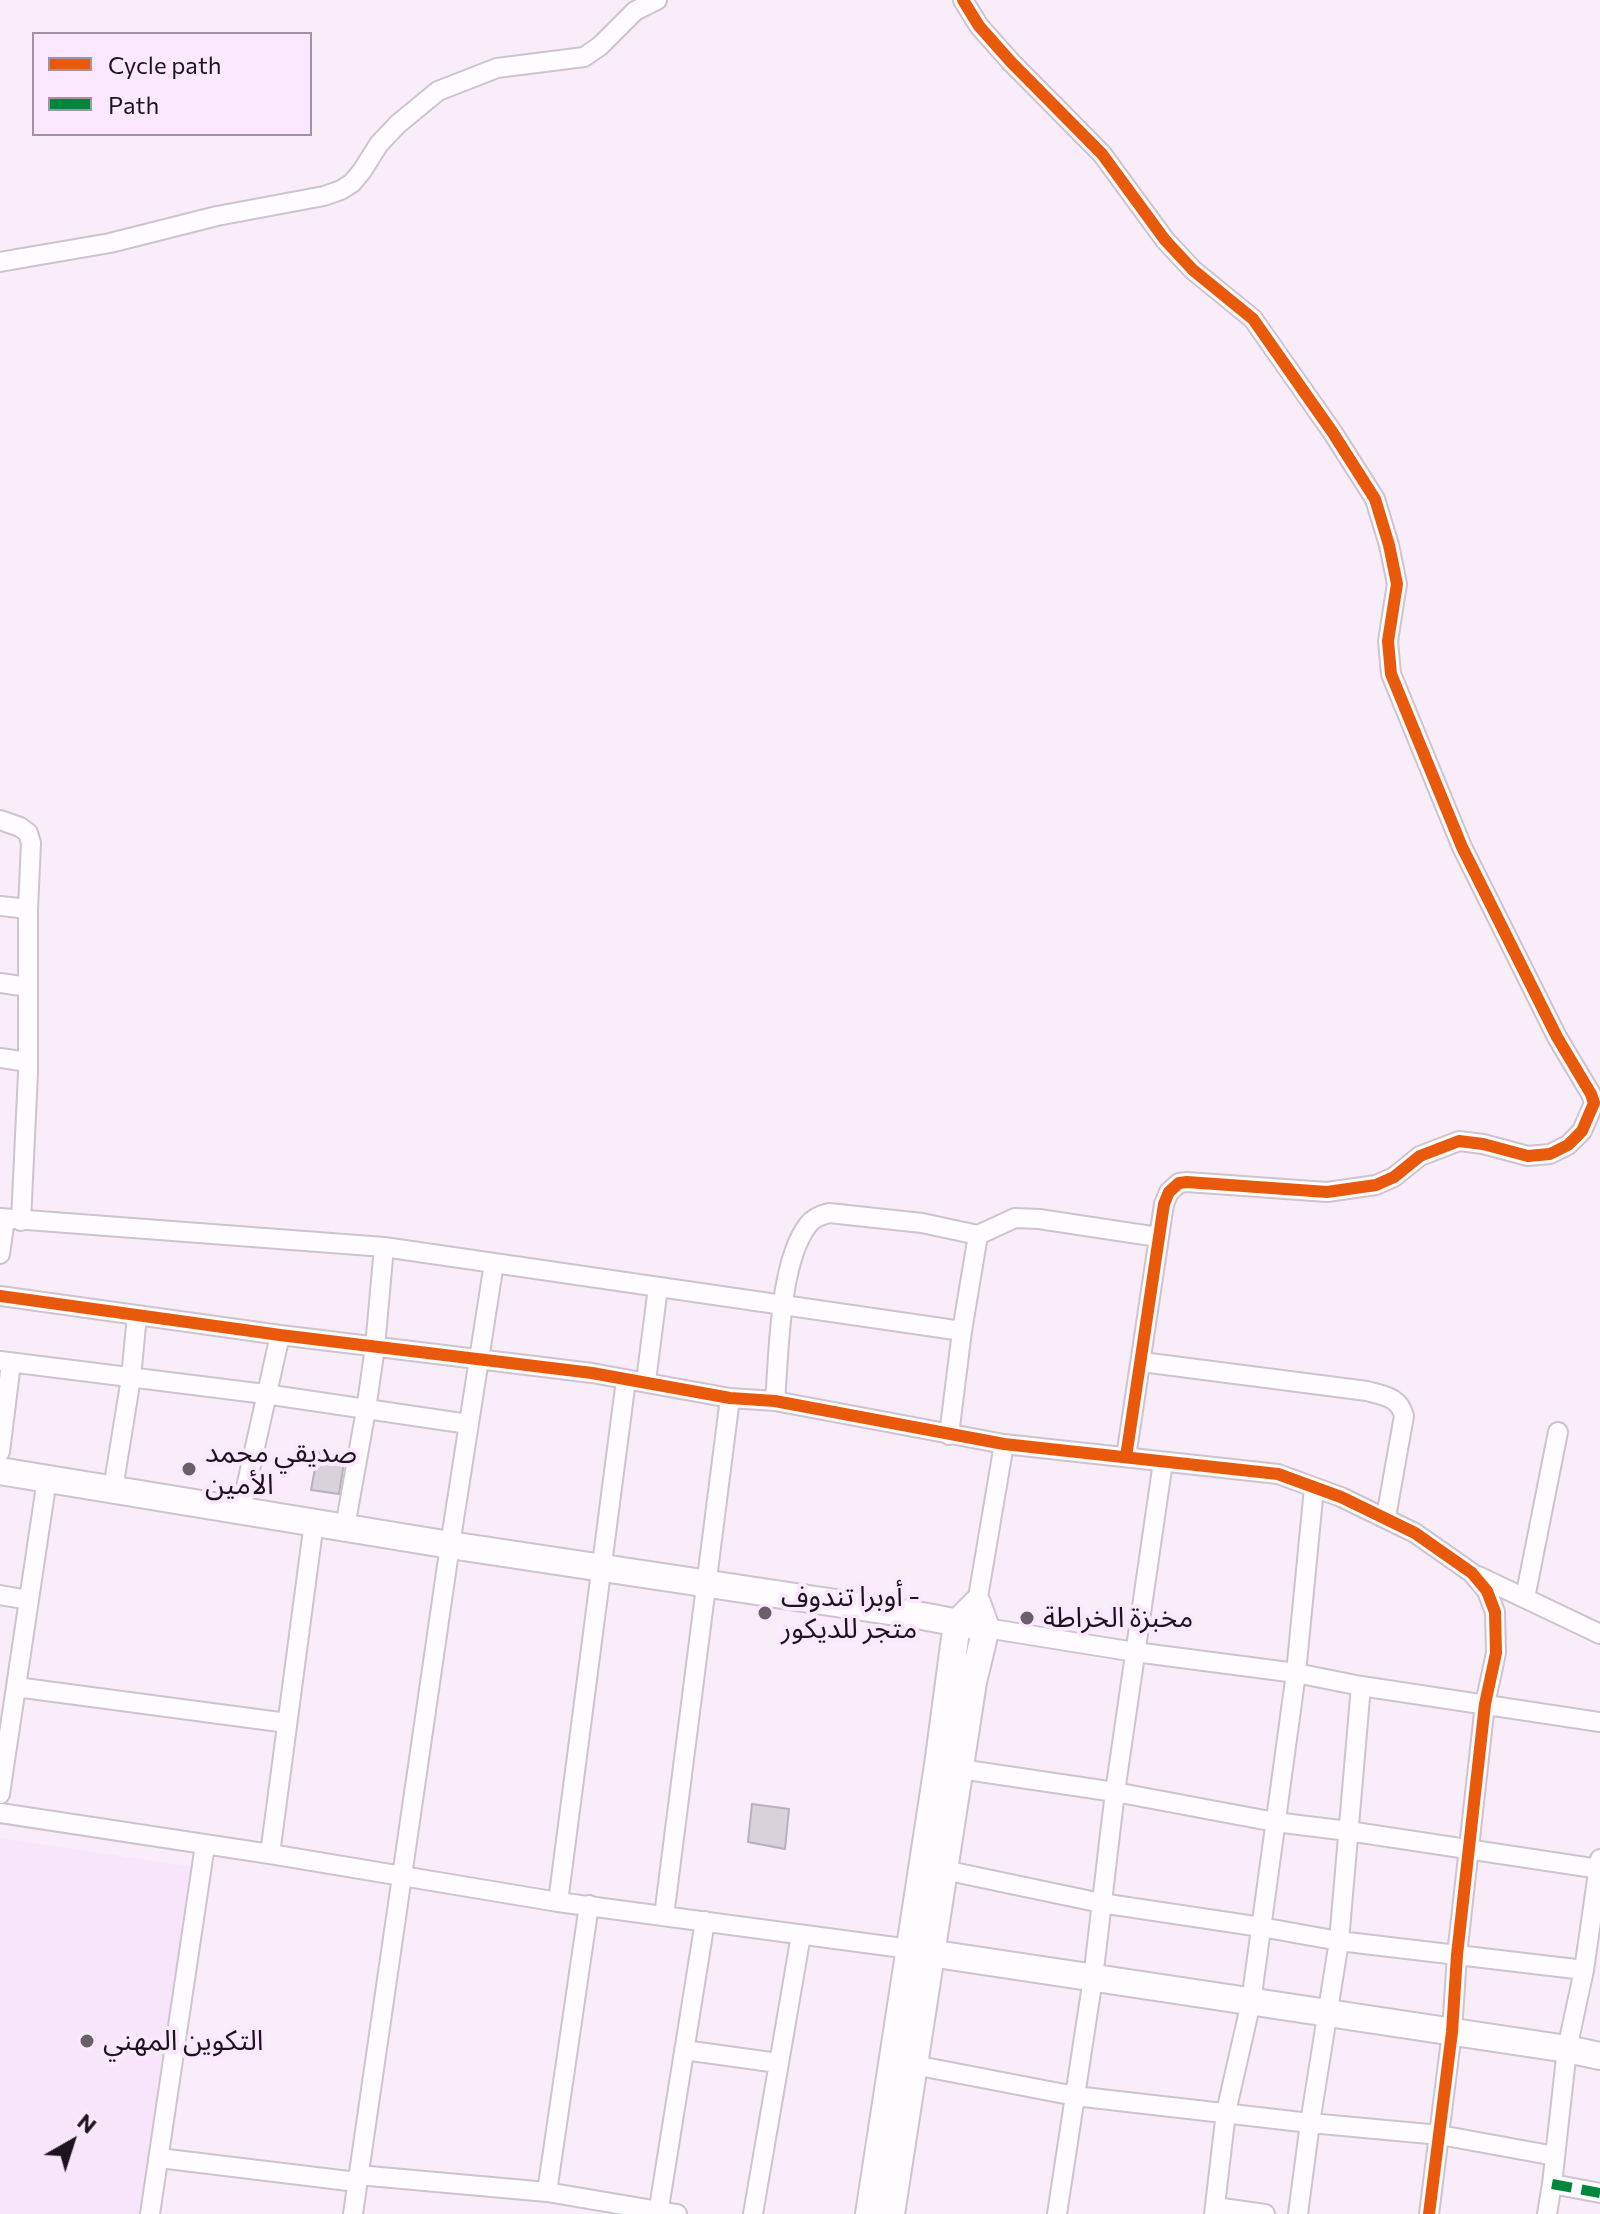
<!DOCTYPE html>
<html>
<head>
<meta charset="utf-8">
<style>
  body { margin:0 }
  #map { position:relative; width:1600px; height:2214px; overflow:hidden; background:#f8edf9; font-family:Commissioner,sans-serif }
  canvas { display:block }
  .legend { position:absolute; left:32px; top:32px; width:280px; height:104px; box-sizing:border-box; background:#fbe8fe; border:2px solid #a193a4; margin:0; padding:10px 14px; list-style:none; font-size:24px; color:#1b141c }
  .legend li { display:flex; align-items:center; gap:16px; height:40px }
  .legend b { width:40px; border:2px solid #a193a4 }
  .north { position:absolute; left:32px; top:2102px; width:80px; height:80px; -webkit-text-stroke:6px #fbe8fe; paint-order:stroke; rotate:39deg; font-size:22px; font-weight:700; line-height:32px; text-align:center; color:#1b141c }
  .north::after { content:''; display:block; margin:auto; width:28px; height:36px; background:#1b141c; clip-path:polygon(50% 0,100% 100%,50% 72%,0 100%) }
</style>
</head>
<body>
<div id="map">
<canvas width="1600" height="2214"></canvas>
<ul class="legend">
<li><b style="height:10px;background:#e8590c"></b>Cycle path</li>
<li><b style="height:10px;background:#00873e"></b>Path</li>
</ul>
<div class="north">N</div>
</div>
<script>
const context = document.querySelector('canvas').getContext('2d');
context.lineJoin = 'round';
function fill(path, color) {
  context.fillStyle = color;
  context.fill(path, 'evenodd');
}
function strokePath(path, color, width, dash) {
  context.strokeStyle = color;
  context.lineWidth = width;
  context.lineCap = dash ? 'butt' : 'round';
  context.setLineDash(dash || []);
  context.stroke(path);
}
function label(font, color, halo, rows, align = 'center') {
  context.font = font + ' Commissioner,"Noto Sans Arabic",sans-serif';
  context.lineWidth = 8;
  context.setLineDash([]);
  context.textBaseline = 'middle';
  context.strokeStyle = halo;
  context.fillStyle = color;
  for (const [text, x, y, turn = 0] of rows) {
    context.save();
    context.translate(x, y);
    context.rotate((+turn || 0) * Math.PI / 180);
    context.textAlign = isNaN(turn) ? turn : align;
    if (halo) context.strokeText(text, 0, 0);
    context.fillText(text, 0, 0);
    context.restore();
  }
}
fill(new Path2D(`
  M 0,1838 L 200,1868 L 148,2214 L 0,2214 Z`), '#f7e5fa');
const building = new Path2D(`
  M 318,1452 L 345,1457 L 339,1494 L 311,1490 Z
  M 752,1804 L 789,1809 L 785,1849 L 748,1842 Z`);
fill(building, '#dad2db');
strokePath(building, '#b8b0ba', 2);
const street = new Path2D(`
  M 963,0 L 979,26 L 1011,62 L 1102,154 L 1165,240 L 1193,270 L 1253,319 L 1333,433 L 1375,499 L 1389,545 L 1397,584 L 1388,641 L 1391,674 L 1462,847 L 1557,1037 L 1591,1094 L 1594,1103 L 1582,1131 L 1568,1145 L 1550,1154 L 1528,1156 L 1483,1144 L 1459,1141 L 1420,1156 L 1394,1177 L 1376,1185 L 1327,1192 L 1187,1182 L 1179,1183 L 1169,1192 L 1164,1204 L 1126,1457
  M 0,262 L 110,243 L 217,216 L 324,196 L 341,190 L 352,183 L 362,171 L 379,144 L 398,124 L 438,91 L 497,68 L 584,57 L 600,46 L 635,11 L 657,0
  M 0,820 L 20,827 L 28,833 L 31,843 L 28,909 L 28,1073 L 21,1221
  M 0,906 L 28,909
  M 0,983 L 28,987
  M 0,1058 L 28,1062
  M 0,1218 L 384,1247 L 962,1331 L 949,1435
  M 978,1235 L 1015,1218 L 1039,1219 L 1158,1237
  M 0,1254 L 5,1219
  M 0,1296 L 280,1335 L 592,1373 L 730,1398 L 775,1401 L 1004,1444 L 1278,1474 L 1341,1497 L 1415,1533 L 1472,1573 L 1487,1591 L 1495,1612 L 1496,1653 L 1485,1704 L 1457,1955 L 1452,2032 L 1429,2214
  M 0,1361 L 265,1394 L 468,1424
  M 1142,1362 L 1367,1391 C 1385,1396 1399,1397 1404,1416 L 1386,1517
  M 646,1381 L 658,1287
  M 775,1401 C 779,1354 779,1262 808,1225 C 813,1218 821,1215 829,1213 L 922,1223 L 978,1235 L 962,1331
  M 0,1452 L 11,1363
  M 113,1489 L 131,1378 L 137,1315
  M 241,1510 L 280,1335
  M 345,1527 L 366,1410 L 375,1347 L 384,1247
  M 1478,1576 L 1600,1634
  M 0,1595 L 29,1600
  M 1525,1598 L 1558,1432
  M 977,1603 L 1004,1444
  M 986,1628 L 1135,1652 L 1296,1673 L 1361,1686 L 1600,1722
  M 16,1687 L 287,1723
  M 960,1769 L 1115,1792 L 1275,1822 L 1348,1831 L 1600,1869
  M 0,1794 L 47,1479
  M 0,1813 L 270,1854 L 558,1902 L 910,1949
  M 270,1854 L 314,1522
  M 944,1870 L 1101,1903 L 1261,1927 L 1339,1941 L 1584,1970
  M 558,1902 L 626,1380
  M 664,1916 L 730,1398
  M 684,2050 L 778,2063
  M 914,2065 L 1075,2096 L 1310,2123 L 1440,2135 L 1555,2156
  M 159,2158 L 357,2182
  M 358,2175 L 547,2192 L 677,2214
  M 1552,2184 L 1600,2193
  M 547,2192 L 589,1905
  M 1215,2207 L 1265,2214
  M 150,2214 L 205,1845
  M 353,2214 L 450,1545 L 494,1263
  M 658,2214 L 705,1921
  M 753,2214 L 801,1935
  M 1057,2214 L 1093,1978 L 1115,1792 L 1163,1462
  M 1214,2214 L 1226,2112 L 1251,2002 L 1296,1673 L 1314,1488
  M 1298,2214 L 1310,2123 L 1339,1941 L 1361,1686
  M 1547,2214 L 1552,2184 L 1567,2049 L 1584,1970 L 1600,1859`);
const secondary = new Path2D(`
  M 0,1471 L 450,1545 L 922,1616 L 975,1626
  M 916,1951 L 1567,2049 L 1600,2056
  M 869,2214 L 938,1765 L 957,1623 L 977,1603 L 986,1628 L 973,1682 L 891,2214`);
strokePath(street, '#cdc4ce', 22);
strokePath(secondary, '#cdc4ce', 30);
strokePath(street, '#fefcfe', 18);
strokePath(secondary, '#fefcfe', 26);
strokePath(new Path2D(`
  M 1552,2184 L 1600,2193`), '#00873e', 10, [20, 10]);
strokePath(new Path2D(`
  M 963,0 L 979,26 L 1011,62 L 1102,154 L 1165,240 L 1193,270 L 1253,319 L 1333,433 L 1375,499 L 1389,545 L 1397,584 L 1388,641 L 1391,674 L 1462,847 L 1557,1037 L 1591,1094 L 1594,1103 L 1582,1131 L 1568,1145 L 1550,1154 L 1528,1156 L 1483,1144 L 1459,1141 L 1420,1156 L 1394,1177 L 1376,1185 L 1327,1192 L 1187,1182 L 1179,1183 L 1169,1192 L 1164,1204 L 1126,1457
  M 0,1296 L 280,1335 L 592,1373 L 730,1398 L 775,1401 L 1004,1444 L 1278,1474 L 1341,1497 L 1415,1533 L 1472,1573 L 1487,1591 L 1495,1612 L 1496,1653 L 1485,1704 L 1457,1955 L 1452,2032 L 1429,2214`), '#e8590c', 12);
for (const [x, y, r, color] of [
  [189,1469,8,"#686069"],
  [765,1613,8,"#686069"],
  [1027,1618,8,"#686069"],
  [87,2041,8,"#686069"]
]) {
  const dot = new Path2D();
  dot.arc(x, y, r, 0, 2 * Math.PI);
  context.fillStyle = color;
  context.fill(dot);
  strokePath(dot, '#fbe8fe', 3);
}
label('28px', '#1b141c', '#fbe8fe', [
  ["صديقي محمد",205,1453],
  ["الأمين",205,1485],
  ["أوبرا تندوف -",781,1597],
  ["متجر للديكور",781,1629],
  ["مخبزة الخراطة",1043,1618],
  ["التكوين المهني",103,2041]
], 'left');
</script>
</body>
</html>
